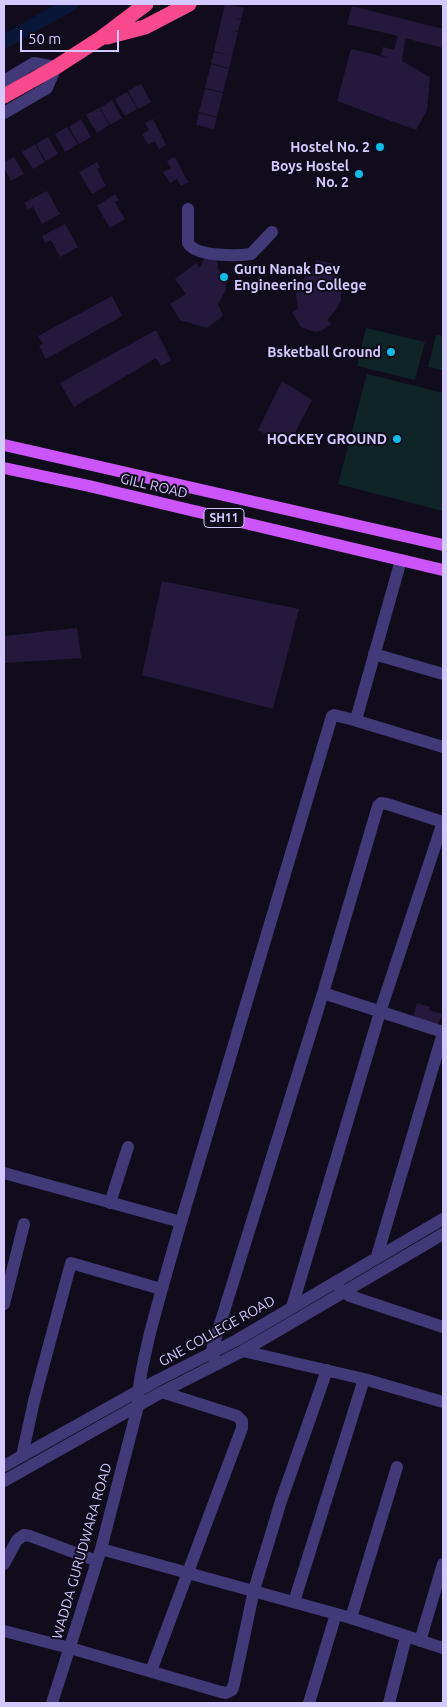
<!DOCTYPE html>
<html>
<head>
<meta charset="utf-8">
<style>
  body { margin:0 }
  #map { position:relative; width:447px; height:1707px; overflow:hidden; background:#100c1c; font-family:Ubuntu,sans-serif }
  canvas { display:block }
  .frame { position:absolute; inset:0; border:5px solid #d4c9fd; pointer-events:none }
  .scale { position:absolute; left:20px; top:30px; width:99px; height:22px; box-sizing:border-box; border:2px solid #d4c9fd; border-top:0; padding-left:6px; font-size:15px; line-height:18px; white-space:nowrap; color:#d4c9fd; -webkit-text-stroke:4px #100c1c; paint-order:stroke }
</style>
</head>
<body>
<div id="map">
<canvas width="447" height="1707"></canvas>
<div class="frame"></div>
<div class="scale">50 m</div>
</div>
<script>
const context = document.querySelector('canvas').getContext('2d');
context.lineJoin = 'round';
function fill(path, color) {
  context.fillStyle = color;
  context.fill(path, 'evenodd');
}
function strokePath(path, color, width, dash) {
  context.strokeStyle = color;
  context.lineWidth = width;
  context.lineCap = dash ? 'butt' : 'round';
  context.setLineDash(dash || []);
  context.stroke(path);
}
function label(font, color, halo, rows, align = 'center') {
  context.font = font + ' Ubuntu,sans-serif';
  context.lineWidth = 4;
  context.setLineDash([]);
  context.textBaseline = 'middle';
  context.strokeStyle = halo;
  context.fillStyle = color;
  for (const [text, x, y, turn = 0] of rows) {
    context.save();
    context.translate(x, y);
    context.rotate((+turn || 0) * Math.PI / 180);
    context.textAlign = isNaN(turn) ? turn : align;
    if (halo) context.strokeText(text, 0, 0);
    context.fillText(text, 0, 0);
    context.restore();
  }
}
fill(new Path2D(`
  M 366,328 L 425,342 L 415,380 L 357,366 Z
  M 436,335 L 443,336 L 443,370 L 428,367 Z
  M 367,374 L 443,393 L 443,511 L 338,484 Z`), '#0f2426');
strokePath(new Path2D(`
  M 4,42 L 71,4`), '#0a1637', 14);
fill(new Path2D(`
  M 225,4 L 244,8 L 241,19 L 234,18 L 241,20 L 238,31 L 232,30 L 238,32 L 232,56 L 214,51 Z
  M 352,6 L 443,29 L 443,48 L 405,38 L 402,61 L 430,77 L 427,110 L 416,130 L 337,101 L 351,49 L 389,58 L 381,55 L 383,47 L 394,50 L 398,36 L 347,24 Z
  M 214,52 L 232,56 L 229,68 L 211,63 Z
  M 211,64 L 229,69 L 223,92 L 205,88 Z
  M 141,84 L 151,102 L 138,109 L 128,91 Z
  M 205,89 L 223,93 L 217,117 L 199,112 Z
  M 127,92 L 137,109 L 125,116 L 115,99 Z
  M 112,100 L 122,118 L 110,125 L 100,108 Z
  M 99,108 L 109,125 L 97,133 L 86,115 Z
  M 199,113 L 217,118 L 214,129 L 196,125 Z
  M 81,119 L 91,137 L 79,144 L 69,127 Z
  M 153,119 L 166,145 L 159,149 L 155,141 L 148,145 L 142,134 L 149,130 L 145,123 Z
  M 67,127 L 78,144 L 65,152 L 55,134 Z
  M 48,137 L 58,154 L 46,161 L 36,144 Z
  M 35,144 L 45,162 L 33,169 L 22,152 Z
  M 14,157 L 24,174 L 11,181 L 4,168 L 4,162 Z
  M 175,157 L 188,182 L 181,186 L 177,179 L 170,183 L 163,172 L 171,168 L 167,161 Z
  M 97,162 L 100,167 L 97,169 L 106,186 L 92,194 L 79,172 Z
  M 47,191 L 60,214 L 42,224 L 33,207 L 28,209 L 24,203 Z
  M 115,194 L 119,200 L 115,202 L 125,219 L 110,228 L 97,206 Z
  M 65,224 L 78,247 L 60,257 L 51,240 L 45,243 L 42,236 Z
  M 205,255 L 213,256 L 218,264 L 218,269 L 226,284 L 226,290 L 218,304 L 223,316 L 207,328 L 180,320 L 170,304 L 186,294 L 175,279 L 196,263 L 200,268 Z
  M 316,260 L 339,265 L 337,275 L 341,291 L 341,300 L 337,308 L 327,320 L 332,324 L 321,331 L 315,332 L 301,327 L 292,312 L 298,309 L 296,294 L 298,286 L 303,279 L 314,269 Z
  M 112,296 L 122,316 L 46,359 L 39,346 L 43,344 L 38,336 Z
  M 156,330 L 171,360 L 161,366 L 156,358 L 74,407 L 60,383 Z
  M 282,381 L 312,400 L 288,446 L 258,430 Z
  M 162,581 L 299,609 L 273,709 L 142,675 Z
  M 77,628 L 81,658 L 4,663 L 4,636 Z
  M 417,1003 L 430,1007 L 429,1010 L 442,1014 L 437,1028 L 412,1020 Z`), '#24193c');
strokePath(new Path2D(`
  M 4,81 L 34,63 L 56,67 L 47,88 L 4,113
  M 188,209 L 188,243 C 196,257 237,256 251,254 L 272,232
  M 374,654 L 443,674
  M 354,720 L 443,747
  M 323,993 L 443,1032
  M 4,1173 L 181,1222 L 332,716 L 334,715 L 354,720 L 357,716 L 401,560
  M 110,1203 L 128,1147
  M 377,1256 L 443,1033
  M 340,1289 L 350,1296 L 443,1327
  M 4,1304 L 24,1224
  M 292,1307 L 380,1012 L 443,822
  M 243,1351 L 364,1379 L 443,1402
  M 217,1364 L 211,1353 L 323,993 L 378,806 L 381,803 L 387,804 L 443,822
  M 22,1456 L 34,1401 L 71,1263 L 161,1289
  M 4,1466 L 156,1381 L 237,1340 L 443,1219
  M 4,1481 L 162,1392 L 243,1351 L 443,1234
  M 101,1549 L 351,1618 L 443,1648
  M 4,1564 L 17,1540 L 24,1535 L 30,1536 L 97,1561
  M 294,1602 L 364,1379
  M 351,1618 L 397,1467
  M 4,1631 L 70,1648 L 221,1692 L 226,1693 L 232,1690 L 234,1684 L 254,1590 L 281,1501 L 327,1370
  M 420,1641 L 443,1564
  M 151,1671 L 242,1428 L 242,1421 L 237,1416 L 162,1392
  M 52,1703 L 101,1549 L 138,1406 C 138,1382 144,1360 149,1337 C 159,1298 170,1260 181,1222
  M 309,1703 L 336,1614
  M 389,1703 L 406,1637`), '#423979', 12);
strokePath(new Path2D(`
  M 4,445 L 443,545
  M 4,468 L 89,486 L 443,570`), '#cb55f8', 12);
strokePath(new Path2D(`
  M 107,37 L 145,27 L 189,4
  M 4,96 L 56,67 L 101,38 L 146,4`), '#f8498c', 15);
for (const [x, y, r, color] of [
  [380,147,5,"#09bde9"],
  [359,174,5,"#09bde9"],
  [224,277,5,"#09bde9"],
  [391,352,5,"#09bde9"],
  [397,439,5,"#09bde9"]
]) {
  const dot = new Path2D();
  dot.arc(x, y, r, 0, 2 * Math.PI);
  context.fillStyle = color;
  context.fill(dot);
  strokePath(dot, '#100c1c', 2);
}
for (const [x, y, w] of [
  [224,518,40]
]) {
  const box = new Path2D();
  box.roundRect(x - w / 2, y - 9.5, w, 19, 4);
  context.fillStyle = '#100c1c';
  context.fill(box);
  strokePath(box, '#d4c9fd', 1);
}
label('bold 12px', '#d4c9fd', null, [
  ["SH11",224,518]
]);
label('bold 14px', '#d4c9fd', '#100c1c', [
  ["Hostel No. 2",370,147],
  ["Boys Hostel",349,166],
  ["No. 2",349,182],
  ["Guru Nanak Dev",234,269,"left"],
  ["Engineering College",234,285,"left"],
  ["Bsketball Ground",381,352],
  ["HOCKEY GROUND",387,439]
], 'right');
label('14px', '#d4c9fd', '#100c1c', [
  ["GILL ROAD",154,486,13],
  ["GNE COLLEGE ROAD",217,1331,-29],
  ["WADDA GURUDWARA ROAD",82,1551,-74]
]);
</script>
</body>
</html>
